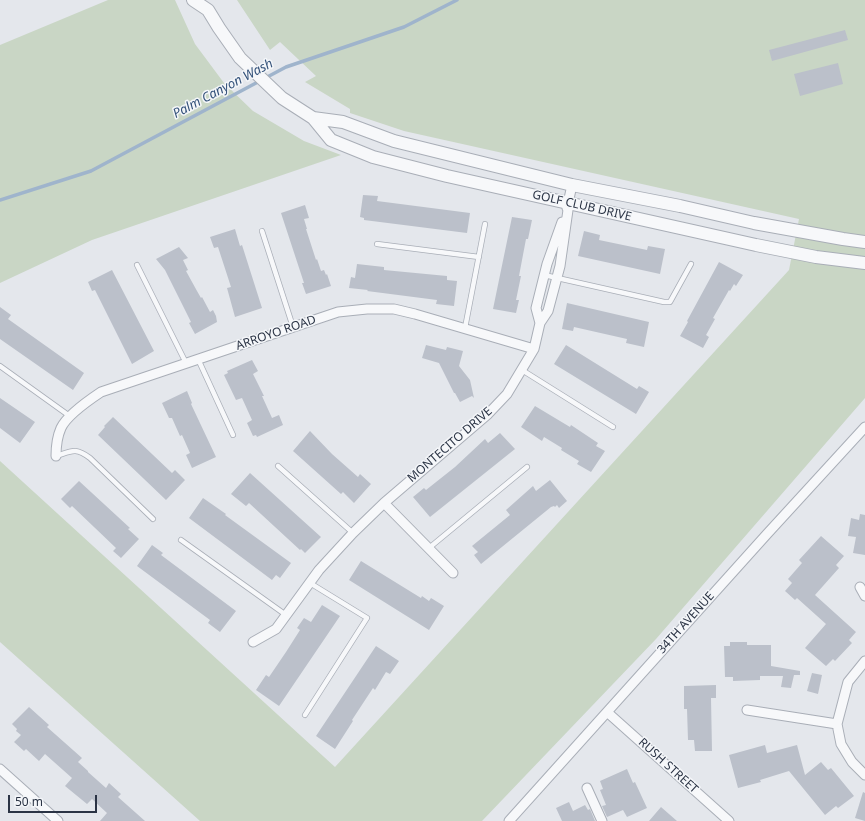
<!DOCTYPE html>
<html>
<head>
<meta charset="utf-8">
<style>
  body { margin:0 }
  #map { position:relative; width:865px; height:821px; overflow:hidden; background:#e4e7ec; font-family:"Noto Sans",sans-serif }
  canvas { display:block }
  .scale { position:absolute; left:8px; top:795px; width:89px; height:18px; box-sizing:border-box; border:2px solid #2b3445; border-top:0; padding-left:5px; font-size:12px; line-height:14px; white-space:nowrap; color:#2b3445; -webkit-text-stroke:3px #f4f6f9; paint-order:stroke }
</style>
</head>
<body>
<div id="map">
<canvas width="865" height="821"></canvas>
<div class="scale">50 m</div>
</div>
<script>
const context = document.querySelector('canvas').getContext('2d');
context.lineJoin = 'round';
function fill(path, color) {
  context.fillStyle = color;
  context.fill(path, 'evenodd');
}
function strokePath(path, color, width, dash) {
  context.strokeStyle = color;
  context.lineWidth = width;
  context.lineCap = dash ? 'butt' : 'round';
  context.setLineDash(dash || []);
  context.stroke(path);
}
function label(font, color, halo, rows, align = 'center') {
  context.font = font + ' "Noto Sans",sans-serif';
  context.lineWidth = 3;
  context.setLineDash([]);
  context.textBaseline = 'middle';
  context.strokeStyle = halo;
  context.fillStyle = color;
  for (const [text, x, y, turn = 0] of rows) {
    context.save();
    context.translate(x, y);
    context.rotate((+turn || 0) * Math.PI / 180);
    context.textAlign = isNaN(turn) ? turn : align;
    if (halo) context.strokeText(text, 0, 0);
    context.fillText(text, 0, 0);
    context.restore();
  }
}
fill(new Path2D(`
  M 108,0 L 175,0 L 195,44 L 224,83 L 253,111 L 304,141 L 341,155 L 92,240 L 0,283 L 0,45 Z
  M 237,0 L 865,0 L 865,398 L 656,639 L 482,821 L 200,821 L 0,642 L 0,461 L 335,767 L 789,270 L 799,219 L 404,131 L 350,113 L 350,109 L 305,82 L 316,76 L 280,42 L 270,50 Z`), '#c9d6c5');
strokePath(new Path2D(`
  M 0,200 L 91,171 L 286,67 L 404,27 L 457,0`), '#9fb4cc', 3.5);
fill(new Path2D(`
  M 845,30 L 848,40 L 772,61 L 769,50 Z
  M 838,63 L 843,84 L 800,96 L 794,74 Z
  M 363,195 L 378,196 L 377,201 L 470,213 L 467,233 L 364,220 L 364,218 L 360,217 Z
  M 305,205 L 309,218 L 304,219 L 307,229 L 306,229 L 316,260 L 317,259 L 321,271 L 324,270 L 326,275 L 327,274 L 331,286 L 306,294 L 302,283 L 304,283 L 281,213 Z
  M 512,217 L 532,220 L 528,239 L 526,239 L 519,276 L 521,276 L 516,300 L 519,300 L 516,313 L 493,309 Z
  M 235,229 L 240,246 L 242,245 L 262,308 L 235,317 L 227,288 L 231,287 L 218,247 L 214,248 L 210,237 Z
  M 584,231 L 600,235 L 599,240 L 647,250 L 648,246 L 665,249 L 660,274 L 578,256 Z
  M 179,247 L 188,258 L 183,260 L 188,270 L 186,271 L 197,291 L 201,298 L 202,297 L 210,312 L 213,310 L 216,316 L 217,322 L 195,334 L 189,323 L 191,322 L 165,270 L 156,259 Z
  M 719,262 L 743,275 L 736,286 L 734,284 L 730,291 L 729,290 L 713,318 L 715,319 L 706,335 L 709,337 L 703,348 L 680,336 L 688,322 L 687,321 Z
  M 357,264 L 384,267 L 384,270 L 447,276 L 447,280 L 457,281 L 454,306 L 436,304 L 437,300 L 367,291 L 368,290 L 349,288 L 351,277 L 355,278 Z
  M 112,270 L 154,351 L 132,364 L 95,290 L 92,291 L 88,282 Z
  M 567,303 L 649,322 L 644,347 L 626,343 L 627,339 L 574,327 L 573,331 L 562,329 Z
  M 0,307 L 11,315 L 8,319 L 84,373 L 73,390 L 0,339 Z
  M 426,345 L 446,350 L 447,347 L 463,351 L 459,366 L 470,380 L 474,398 L 472,396 L 460,402 L 455,393 L 454,393 L 439,363 L 422,358 Z
  M 566,345 L 637,389 L 639,386 L 649,392 L 636,414 L 554,364 Z
  M 252,360 L 258,371 L 253,374 L 264,396 L 262,396 L 272,418 L 279,415 L 283,425 L 257,437 L 256,435 L 253,436 L 247,423 L 252,420 L 242,398 L 236,400 L 224,375 L 228,373 L 227,371 Z
  M 187,391 L 192,403 L 191,404 L 216,457 L 192,468 L 186,455 L 190,453 L 182,435 L 180,436 L 172,418 L 169,418 L 162,403 Z
  M 0,398 L 35,422 L 20,443 L 0,428 Z
  M 535,406 L 570,427 L 571,425 L 598,443 L 596,446 L 605,451 L 591,472 L 577,464 L 579,461 L 561,450 L 562,448 L 544,437 L 542,441 L 521,427 Z
  M 113,417 L 172,473 L 175,470 L 185,480 L 166,500 L 98,435 L 105,427 L 104,426 Z
  M 310,431 L 332,454 L 358,477 L 360,474 L 371,484 L 354,503 L 343,492 L 341,494 L 293,451 Z
  M 500,433 L 515,449 L 430,517 L 413,497 L 424,488 L 426,490 L 455,467 L 485,439 L 488,443 Z
  M 250,473 L 321,537 L 305,553 L 301,549 L 300,550 L 249,503 L 246,506 L 231,494 Z
  M 550,480 L 567,501 L 559,508 L 557,505 L 555,507 L 554,506 L 551,507 L 481,564 L 474,555 L 478,552 L 472,546 L 510,515 L 506,510 L 533,486 L 536,491 Z
  M 79,481 L 130,528 L 128,529 L 139,539 L 121,558 L 113,551 L 116,548 L 72,506 L 70,508 L 61,499 Z
  M 203,498 L 226,514 L 225,515 L 291,563 L 280,578 L 276,575 L 272,580 L 189,518 Z
  M 860,514 L 865,515 L 865,555 L 853,553 L 856,537 L 848,536 L 851,518 L 859,520 Z
  M 821,536 L 844,556 L 836,565 L 839,568 L 815,595 L 856,632 L 849,640 L 852,643 L 835,661 L 833,659 L 826,666 L 805,648 L 826,624 L 797,598 L 795,600 L 785,591 L 792,583 L 788,579 L 802,563 L 799,560 Z
  M 152,545 L 163,553 L 161,555 L 236,611 L 220,632 L 208,623 L 210,620 L 137,566 Z
  M 361,561 L 421,598 L 422,596 L 429,601 L 431,598 L 444,606 L 429,630 L 349,580 Z
  M 322,605 L 340,616 L 279,706 L 256,690 L 266,675 L 269,677 L 286,652 L 300,630 L 297,628 L 304,618 L 311,622 Z
  M 730,642 L 747,642 L 747,645 L 771,645 L 771,666 L 800,671 L 800,675 L 794,675 L 791,688 L 781,687 L 783,676 L 760,676 L 760,680 L 733,681 L 733,677 L 725,677 L 724,646 L 730,646 Z
  M 376,646 L 399,661 L 390,674 L 386,672 L 375,690 L 373,688 L 352,720 L 353,721 L 335,749 L 316,736 Z
  M 812,673 L 822,675 L 818,694 L 807,691 Z
  M 716,685 L 716,698 L 711,698 L 712,751 L 695,751 L 694,740 L 688,740 L 687,709 L 684,709 L 684,686 Z
  M 29,707 L 49,725 L 47,727 L 82,758 L 78,762 L 88,771 L 88,772 L 106,788 L 109,783 L 121,794 L 118,797 L 145,821 L 100,821 L 107,813 L 92,799 L 87,804 L 65,786 L 72,778 L 45,754 L 39,761 L 26,749 L 24,751 L 14,742 L 21,735 L 16,731 L 17,729 L 12,724 Z
  M 765,745 L 767,753 L 797,745 L 805,775 L 821,762 L 828,770 L 831,768 L 854,796 L 838,808 L 836,806 L 825,815 L 789,771 L 760,780 L 761,782 L 738,788 L 729,755 Z
  M 627,769 L 633,783 L 635,782 L 647,808 L 627,817 L 623,810 L 607,817 L 602,806 L 606,805 L 600,790 L 603,789 L 600,781 Z
  M 863,792 L 865,793 L 865,821 L 855,818 Z
  M 569,802 L 573,811 L 585,805 L 588,810 L 590,809 L 595,821 L 562,821 L 556,808 Z
  M 661,807 L 677,821 L 649,821 Z`), '#bbc0ca');
const service = new Path2D(`
  M 262,231 L 293,327
  M 377,244 L 479,257
  M 137,265 L 186,363
  M 544,275 L 664,302 L 670,302 L 691,264
  M 465,328 L 485,224
  M 198,359 L 233,435
  M 0,366 L 71,417
  M 522,370 L 613,427
  M 56,456 C 72,451 75,447 90,458 L 153,519
  M 278,466 L 353,533
  M 181,540 L 286,615
  M 429,548 L 527,467
  M 305,715 L 367,618 L 310,583`);
const minor = new Path2D(`
  M 567,208 L 572,185
  M 540,323 L 536,308 L 547,264 L 562,222
  M 56,456 C 56,446 57,437 61,428 C 67,415 89,400 101,392 L 338,312 L 367,309 L 394,309 L 415,314 L 534,349
  M 384,503 L 453,573
  M 860,587 L 865,596
  M 253,642 L 276,629 L 319,570 L 353,533 L 384,503 L 488,414 L 507,394 L 534,349 L 540,323 L 548,311 L 560,266 L 569,203
  M 865,661 L 848,682 L 837,724 L 841,744 L 852,762 L 865,775
  M 747,710 L 837,724
  M 607,712 L 729,821
  M 0,769 L 58,821
  M 587,788 L 602,821
  M 509,821 L 767,534 L 865,427`);
const tertiary = new Path2D(`
  M 193,0 L 208,10 L 219,28 L 240,58 L 282,98 L 313,118 L 331,140 L 373,157 L 447,176 L 756,245 L 816,257 L 865,263
  M 313,118 L 343,122 L 394,141 L 572,185 L 680,206 L 754,223 L 843,239 L 865,242`);
strokePath(service, '#a9aeb7', 6);
strokePath(minor, '#a9aeb7', 11);
strokePath(tertiary, '#a9aeb7', 14);
strokePath(service, '#f7f8fa', 4.5);
strokePath(minor, '#f7f8fa', 9);
strokePath(tertiary, '#f7f8fa', 12);
label('12px', '#2b3445', '#f4f6f9', [
  ["GOLF CLUB DRIVE",582,206,13],
  ["ARROYO ROAD",276,333,-19],
  ["MONTECITO DRIVE",450,445,-41],
  ["34TH AVENUE",686,623,-48],
  ["RUSH STREET",668,766,42]
]);
label('italic 13px', '#34527a', '#f4f6f9', [
  ["Palm Canyon Wash",223,89,-28]
]);
</script>
</body>
</html>
